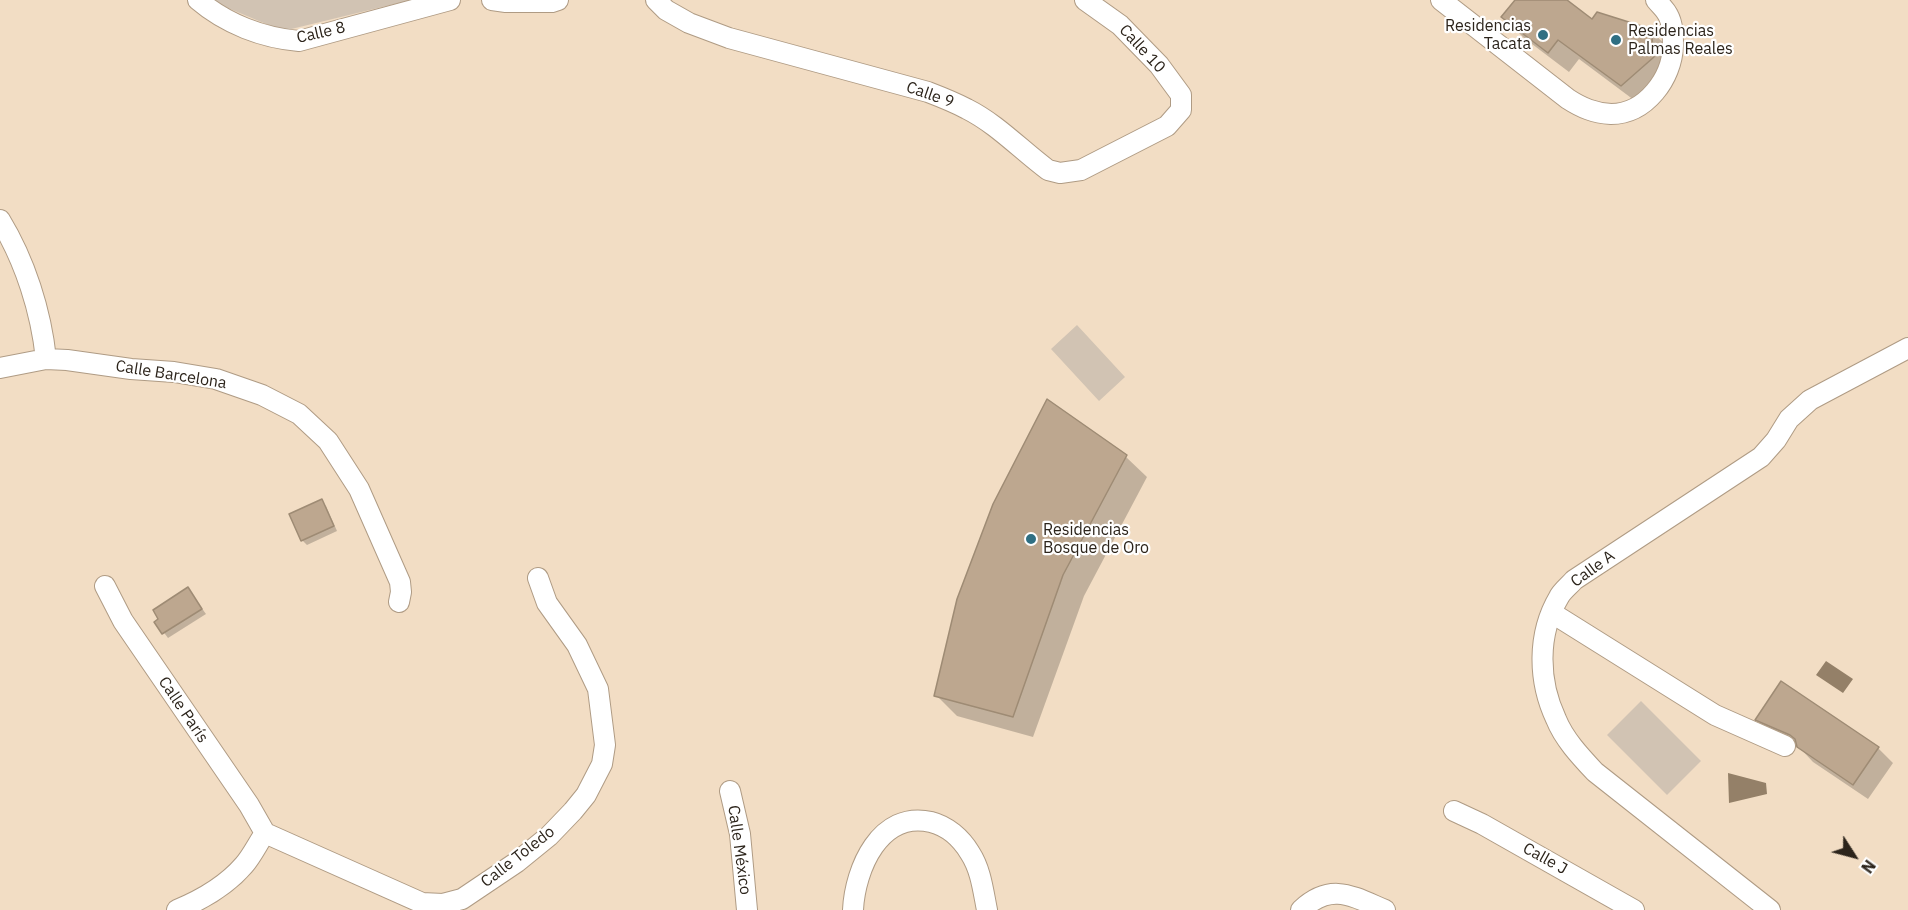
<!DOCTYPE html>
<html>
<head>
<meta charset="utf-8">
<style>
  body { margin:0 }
  #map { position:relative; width:1908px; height:910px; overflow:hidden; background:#f2ddc4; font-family:"IBM Plex Sans",sans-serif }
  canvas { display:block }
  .north { position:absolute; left:1824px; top:826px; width:60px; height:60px; -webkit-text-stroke:4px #fff; paint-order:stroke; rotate:126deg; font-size:16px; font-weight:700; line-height:24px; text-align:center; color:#2c241b }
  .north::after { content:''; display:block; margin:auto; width:21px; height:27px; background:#2c241b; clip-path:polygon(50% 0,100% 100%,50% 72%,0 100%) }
</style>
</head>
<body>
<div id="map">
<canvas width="1908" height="910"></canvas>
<div class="north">N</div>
</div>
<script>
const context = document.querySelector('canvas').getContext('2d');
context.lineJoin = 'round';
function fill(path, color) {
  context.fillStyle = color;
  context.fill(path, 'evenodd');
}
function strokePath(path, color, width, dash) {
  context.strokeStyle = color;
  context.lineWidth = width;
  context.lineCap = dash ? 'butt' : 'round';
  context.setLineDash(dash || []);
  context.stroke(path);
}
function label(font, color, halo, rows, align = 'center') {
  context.font = font + ' "IBM Plex Sans",sans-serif';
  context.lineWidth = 4.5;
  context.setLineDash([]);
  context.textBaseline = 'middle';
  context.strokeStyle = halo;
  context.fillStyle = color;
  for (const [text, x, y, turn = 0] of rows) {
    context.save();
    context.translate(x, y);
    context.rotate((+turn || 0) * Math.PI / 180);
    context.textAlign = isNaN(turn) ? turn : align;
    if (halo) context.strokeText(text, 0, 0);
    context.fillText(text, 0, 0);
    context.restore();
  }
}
fill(new Path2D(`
  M 214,0 L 411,0 L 283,31 L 218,4 Z
  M 1077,325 L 1125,377 L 1099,401 L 1051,349 Z
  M 1641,701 L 1701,761 L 1667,795 L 1607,735 Z`), '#d1c3b3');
fill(new Path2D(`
  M 1826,661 L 1853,679 L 1843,693 L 1816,675 Z
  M 1728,773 L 1766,783 L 1767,794 L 1729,803 Z`), '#948068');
fill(new Path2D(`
  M 1516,0 L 1564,0 L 1593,22 L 1650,30 L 1672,51 L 1642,106 L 1579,59 L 1569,72 L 1524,38 L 1503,17 Z
  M 1048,402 L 1126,457 L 1147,477 L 1084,596 L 1033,737 L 957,716 L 936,695 Z
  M 321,501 L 326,506 L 337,531 L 307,545 L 302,540 Z
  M 188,589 L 206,614 L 168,638 L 156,622 Z
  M 1757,720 L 1878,748 L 1893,763 L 1868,799 L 1813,762 L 1797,745 L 1772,734 Z`), '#0003');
const building = new Path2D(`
  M 1515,0 L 1567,0 L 1592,19 L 1597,12 L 1651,29 L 1654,57 L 1621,86 L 1558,40 L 1548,53 L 1501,17 Z
  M 1047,399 L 1127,455 L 1063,575 L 1013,717 L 934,696 L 957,599 L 993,504 Z
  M 322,499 L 334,526 L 301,541 L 289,514 Z
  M 188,587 L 202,609 L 162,634 L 154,622 L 158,619 L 153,610 Z
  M 1781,681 L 1879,747 L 1853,785 L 1797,747 L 1795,739 L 1790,735 L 1755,720 Z`);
fill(building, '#bda78f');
strokePath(building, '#9e8b74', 1.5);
const minor = new Path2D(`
  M 198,0 C 226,24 263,38 299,41 L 450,0
  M 492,0 L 506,2 L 552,2 L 558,0
  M 656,0 L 666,10 L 689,23 L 729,38 L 928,92 C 941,97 954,102 967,109 C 997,124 1021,150 1048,170 L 1060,173 L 1081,170 L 1167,126 L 1181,110 L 1181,95 L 1159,65 L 1120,25 L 1085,0
  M 1441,0 L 1568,99 C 1582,108 1594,113 1611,114 C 1646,114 1672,78 1673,46 C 1673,35 1673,24 1668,15 C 1665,9 1660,5 1656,0
  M 0,220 C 25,261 41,311 46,359
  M 0,368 L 46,359 L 67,360 L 131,369 L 174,372 L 216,379 L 262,395 L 299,414 L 328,441 L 359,489 L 400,582 L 401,592 L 399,602
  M 105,586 L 123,621 L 249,805 L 265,833
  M 1552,613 L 1715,715 L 1785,746
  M 730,791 L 740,834 L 747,910
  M 1454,811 L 1482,824 L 1634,910
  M 265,833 L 422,903 L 443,904 L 462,899 L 517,862 L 549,836 L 573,811 L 586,795 L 602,764 L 605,745 L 598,689 L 577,645 L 547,603 L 538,578
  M 177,910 C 201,900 226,886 244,865 C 252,856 258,843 265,833
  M 853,910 C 855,869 880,810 931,822 C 947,826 961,838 970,853 C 981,870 983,890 987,910
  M 1301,910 C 1331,882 1352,896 1385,910
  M 1770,910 L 1595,772 C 1580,756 1564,739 1556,719 C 1538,681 1537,634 1559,597 C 1562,591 1569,586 1574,580 L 1761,457 L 1776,440 L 1789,419 L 1810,400 L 1908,348`);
strokePath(minor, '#af9b84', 22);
strokePath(minor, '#fff', 20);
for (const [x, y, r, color] of [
  [1543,35,6,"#2f6f83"],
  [1616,40,6,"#2f6f83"],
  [1031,539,6,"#2f6f83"]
]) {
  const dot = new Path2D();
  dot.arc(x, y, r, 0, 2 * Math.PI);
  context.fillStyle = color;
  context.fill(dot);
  strokePath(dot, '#fff', 2);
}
label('16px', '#2c241b', '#fff', [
  ["Residencias",1531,26,"right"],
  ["Tacata",1531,44,"right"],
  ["Residencias",1628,31],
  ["Palmas Reales",1628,49],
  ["Residencias",1043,530],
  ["Bosque de Oro",1043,548]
], 'left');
label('16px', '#2c241b', '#fff', [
  ["Calle 8",321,33,-13],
  ["Calle 10",1142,49,47],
  ["Calle 9",930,95,19],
  ["Calle Barcelona",171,375,9],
  ["Calle A",1593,569,-36],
  ["Calle París",183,710,56],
  ["Calle México",739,850,82],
  ["Calle Toledo",518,857,-38],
  ["Calle J",1545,859,29]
]);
</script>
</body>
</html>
